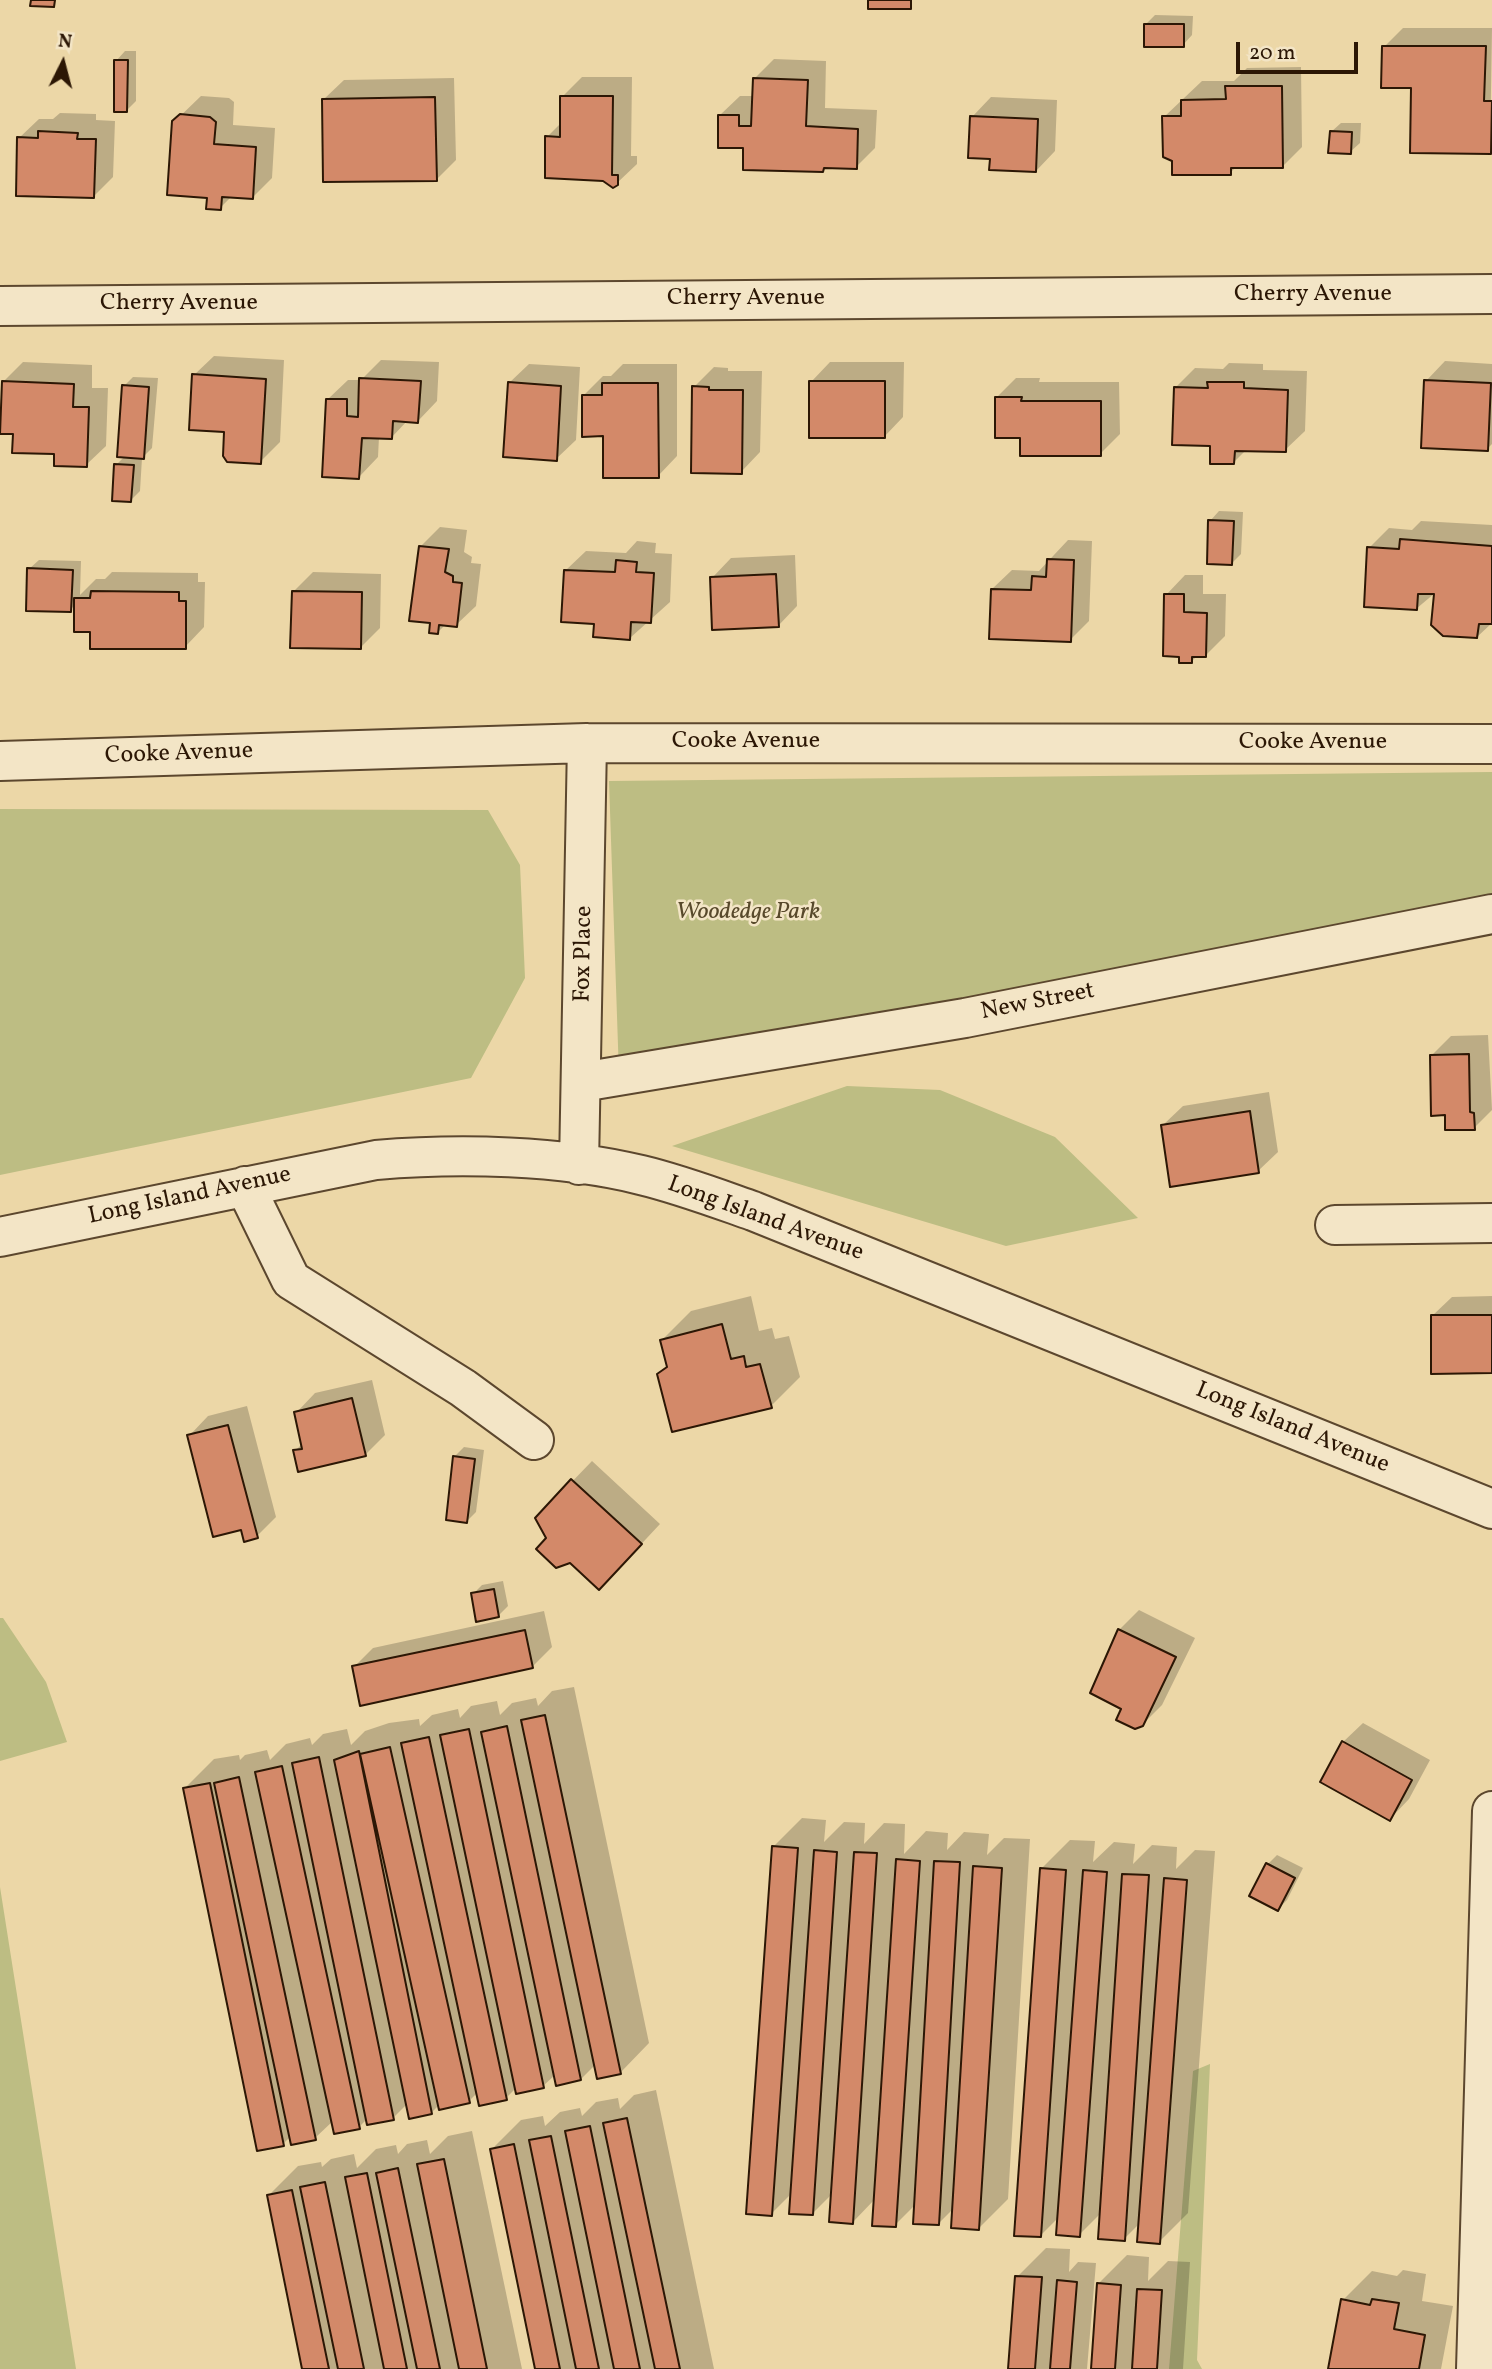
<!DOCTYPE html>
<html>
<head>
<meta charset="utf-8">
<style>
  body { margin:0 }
  #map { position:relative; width:1492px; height:2369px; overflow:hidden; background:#ecd7a7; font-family:Vollkorn,serif }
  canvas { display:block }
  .north { position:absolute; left:28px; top:28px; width:70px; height:70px; -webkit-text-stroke:5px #f3e5c6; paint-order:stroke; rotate:6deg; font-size:19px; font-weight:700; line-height:28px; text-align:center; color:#2c1705 }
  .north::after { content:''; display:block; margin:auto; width:24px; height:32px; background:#2c1705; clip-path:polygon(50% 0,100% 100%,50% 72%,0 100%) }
  .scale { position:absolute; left:1236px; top:42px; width:122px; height:32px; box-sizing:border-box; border:4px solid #2c1705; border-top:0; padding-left:9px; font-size:21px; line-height:24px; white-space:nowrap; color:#2c1705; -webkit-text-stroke:5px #f3e5c6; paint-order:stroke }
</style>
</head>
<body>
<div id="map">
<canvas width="1492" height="2369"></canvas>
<div class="north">N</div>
<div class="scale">20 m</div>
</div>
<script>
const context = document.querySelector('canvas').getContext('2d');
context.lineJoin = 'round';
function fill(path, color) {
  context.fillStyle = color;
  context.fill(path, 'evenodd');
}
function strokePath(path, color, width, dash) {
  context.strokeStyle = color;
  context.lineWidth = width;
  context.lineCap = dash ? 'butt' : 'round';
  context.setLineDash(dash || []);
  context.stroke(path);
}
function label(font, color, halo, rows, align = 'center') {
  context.font = font + ' Vollkorn,serif';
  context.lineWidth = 5;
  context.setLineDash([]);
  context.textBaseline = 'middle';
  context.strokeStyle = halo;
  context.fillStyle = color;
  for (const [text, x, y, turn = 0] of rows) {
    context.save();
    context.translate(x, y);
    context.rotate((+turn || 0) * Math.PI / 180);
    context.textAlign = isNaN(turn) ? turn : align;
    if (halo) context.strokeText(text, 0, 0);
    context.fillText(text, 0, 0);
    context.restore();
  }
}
fill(new Path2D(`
  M 1492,772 L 1492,916 L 619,1075 L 609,781 Z
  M 0,809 L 488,810 L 520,865 L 525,978 L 471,1078 L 0,1175 Z
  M 847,1086 L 940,1090 L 1055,1137 L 1138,1218 L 1006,1246 L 672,1146 Z
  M 0,1618 L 3,1618 L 46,1682 L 67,1742 L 0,1761 Z
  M 0,1887 L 76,2369 L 0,2369 Z
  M 1210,2064 L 1197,2360 L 1202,2369 L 1169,2369 L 1193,2071 Z`), '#bdbd83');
fill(new Path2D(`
  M 1155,15 L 1193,16 L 1192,35 L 1183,45 L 1145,25 Z
  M 1403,28 L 1492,28 L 1490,153 L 1413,87 L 1384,47 Z
  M 125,51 L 136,51 L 136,101 L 127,110 L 116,61 Z
  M 774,59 L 826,61 L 825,108 L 877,110 L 875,148 L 856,167 L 827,166 L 823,171 L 745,147 L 720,115 L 740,96 L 754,96 L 754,79 Z
  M 1301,67 L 1302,147 L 1283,166 L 1236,167 L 1230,173 L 1164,117 L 1202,81 L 1234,81 L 1247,68 Z
  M 582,77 L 632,77 L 631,156 L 637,156 L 637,164 L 617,183 L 547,137 L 562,122 L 562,97 Z
  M 454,78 L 456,160 L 436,180 L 324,99 L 344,80 Z
  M 201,96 L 229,98 L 234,102 L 233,125 L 275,128 L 272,178 L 252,198 L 232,196 L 220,208 L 174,122 Z
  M 991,97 L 1057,100 L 1055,151 L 1036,171 L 972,117 Z
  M 60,113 L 96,114 L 96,120 L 115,121 L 113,177 L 93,197 L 19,138 L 39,119 L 53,119 Z
  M 1341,123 L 1361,123 L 1360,143 L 1350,152 L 1331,132 Z
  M 214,356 L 284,360 L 280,442 L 260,462 L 226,430 L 194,375 Z
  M 381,360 L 439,362 L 437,401 L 418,421 L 408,420 L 391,438 L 379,437 L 378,457 L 359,477 L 328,399 L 348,380 L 361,380 Z
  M 1445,361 L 1492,364 L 1492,444 L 1487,449 L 1426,381 Z
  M 23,362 L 92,365 L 92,388 L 108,388 L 106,446 L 86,465 L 14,432 L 3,382 Z
  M 830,362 L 904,362 L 903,417 L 884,437 L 811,382 Z
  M 1229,363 L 1263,364 L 1263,370 L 1307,371 L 1305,431 L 1285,450 L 1246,450 L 1234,462 L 1212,444 L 1175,388 L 1195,368 L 1223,369 Z
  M 529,364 L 580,367 L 576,440 L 556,459 L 509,383 Z
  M 623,364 L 677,364 L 677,456 L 658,476 L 583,396 L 603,376 L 611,376 Z
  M 714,367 L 728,368 L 728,371 L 762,371 L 760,452 L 741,472 L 694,387 Z
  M 133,377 L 158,378 L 152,448 L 142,458 L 140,491 L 131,500 L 116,465 L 125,456 L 124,386 Z
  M 1016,378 L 1040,378 L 1039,382 L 1119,382 L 1120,434 L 1100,454 L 1022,437 L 996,398 Z
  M 1219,511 L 1243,512 L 1241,554 L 1232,563 L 1210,521 Z
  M 1421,521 L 1492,525 L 1492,623 L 1477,637 L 1435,593 L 1416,609 L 1369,548 L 1389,528 L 1412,530 Z
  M 440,527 L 467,530 L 464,552 L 472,557 L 471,563 L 481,564 L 476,606 L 456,625 L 446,624 L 437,633 L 421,546 Z
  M 1068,540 L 1092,541 L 1089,621 L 1070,640 L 992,589 L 1012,570 L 1039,571 Z
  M 637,541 L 656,543 L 655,553 L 672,554 L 670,602 L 630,638 L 596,622 L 566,570 L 586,551 L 626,553 Z
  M 795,555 L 797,606 L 778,626 L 712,578 L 731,558 Z
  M 39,560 L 81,561 L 80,595 L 96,579 L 105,579 L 112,572 L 198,573 L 198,582 L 205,582 L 204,627 L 185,647 L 92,631 L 76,604 L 70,610 L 29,569 Z
  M 313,572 L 381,574 L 380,628 L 360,648 L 293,592 Z
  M 1185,575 L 1203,575 L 1203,594 L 1226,594 L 1225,636 L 1205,656 L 1197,656 L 1191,662 L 1166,595 Z
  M 1488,1035 L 1492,1110 L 1474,1128 L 1447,1113 L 1432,1055 L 1451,1036 Z
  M 1269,1092 L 1278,1152 L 1258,1171 L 1163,1125 L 1183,1106 Z
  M 751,1296 L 759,1331 L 772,1328 L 775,1339 L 789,1336 L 800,1377 L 771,1406 L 659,1374 L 669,1365 L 662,1340 L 691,1311 Z
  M 1492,1296 L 1492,1371 L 1432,1316 L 1452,1297 Z
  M 372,1380 L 385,1435 L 366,1454 L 295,1451 L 303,1443 L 296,1413 L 315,1393 Z
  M 247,1406 L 276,1517 L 257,1536 L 242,1528 L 189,1436 L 208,1416 Z
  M 464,1447 L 484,1450 L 476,1512 L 467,1521 L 455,1456 Z
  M 592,1461 L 660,1524 L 619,1568 L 548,1538 L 537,1518 Z
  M 503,1581 L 508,1606 L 498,1616 L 473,1594 L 482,1585 Z
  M 1139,1610 L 1195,1638 L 1162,1705 L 1142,1725 L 1123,1708 L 1119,1630 Z
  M 544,1611 L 552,1647 L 532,1667 L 354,1667 L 373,1648 Z
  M 574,1687 L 649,2043 L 621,2072 L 596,2064 L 581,2079 L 555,2075 L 543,2086 L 516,2088 L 506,2098 L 478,2092 L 469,2101 L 440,2104 L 431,2113 L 407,2104 L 393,2118 L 367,2119 L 359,2127 L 333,2121 L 315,2138 L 291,2136 L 283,2144 L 185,1788 L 214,1759 L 239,1755 L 240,1760 L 245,1755 L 267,1750 L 270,1760 L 286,1744 L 310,1738 L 312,1745 L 323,1734 L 347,1729 L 351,1745 L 365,1731 L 389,1723 L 419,1719 L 420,1726 L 432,1715 L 458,1709 L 460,1718 L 471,1706 L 497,1701 L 500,1715 L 512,1703 L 536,1698 L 538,1706 L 552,1691 Z
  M 1363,1723 L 1430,1760 L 1409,1799 L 1390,1819 L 1343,1742 Z
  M 802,1818 L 826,1820 L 824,1842 L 844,1822 L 865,1823 L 864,1844 L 884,1823 L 905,1824 L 904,1854 L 926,1831 L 948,1833 L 947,1850 L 964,1832 L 989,1834 L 987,1855 L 1004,1838 L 1030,1839 L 1008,2199 L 979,2228 L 954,2208 L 939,2223 L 915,2205 L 895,2225 L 875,2199 L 853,2222 L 833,2193 L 812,2214 L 792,2193 L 771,2214 L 773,1847 Z
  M 1070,1840 L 1095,1841 L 1093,1862 L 1114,1842 L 1135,1844 L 1133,1864 L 1152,1845 L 1177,1847 L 1176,1869 L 1195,1850 L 1215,1851 L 1188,2213 L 1159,2242 L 1140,2223 L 1124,2239 L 1101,2213 L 1079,2235 L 1059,2217 L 1040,2236 L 1041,1869 Z
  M 1277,1855 L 1303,1868 L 1287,1900 L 1278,1909 L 1268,1864 Z
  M 656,2090 L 714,2369 L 537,2369 L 492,2149 L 521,2120 L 543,2116 L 545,2126 L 560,2112 L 580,2108 L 582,2116 L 596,2102 L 618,2098 L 620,2109 L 634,2095 Z
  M 472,2131 L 522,2369 L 304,2369 L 269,2195 L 298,2166 L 321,2162 L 322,2167 L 331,2159 L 354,2154 L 357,2168 L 376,2149 L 396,2145 L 398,2154 L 407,2144 L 427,2140 L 430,2154 L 448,2136 Z
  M 1046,2248 L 1070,2249 L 1069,2272 L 1078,2262 L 1096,2263 L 1087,2369 L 1010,2369 L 1017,2277 Z
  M 1127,2255 L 1149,2257 L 1148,2281 L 1168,2261 L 1190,2262 L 1183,2369 L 1092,2369 L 1098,2284 Z
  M 1403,2270 L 1426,2274 L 1422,2301 L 1453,2306 L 1441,2369 L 1330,2369 L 1343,2300 L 1372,2271 L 1397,2276 Z`), '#0003');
const building = new Path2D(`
  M 31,0 L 55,0 L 54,7 L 30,6 Z
  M 868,0 L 911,0 L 911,9 L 868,9 Z
  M 1144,24 L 1184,24 L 1184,47 L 1144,47 Z
  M 1382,46 L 1486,46 L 1484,101 L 1492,101 L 1491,154 L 1410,153 L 1411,88 L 1381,88 Z
  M 114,60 L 128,60 L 127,112 L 114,112 Z
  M 753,78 L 808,80 L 806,126 L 858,129 L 857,169 L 824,168 L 823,172 L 743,170 L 743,148 L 718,148 L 718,115 L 739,115 L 739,126 L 751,126 Z
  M 1225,86 L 1282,86 L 1283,168 L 1231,168 L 1231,175 L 1172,175 L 1172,161 L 1163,157 L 1162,116 L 1181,116 L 1181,100 L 1226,99 Z
  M 560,96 L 613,96 L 612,175 L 618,175 L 618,185 L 613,188 L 603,181 L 545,178 L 545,136 L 560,137 Z
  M 435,97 L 437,181 L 323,182 L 322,99 Z
  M 180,114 L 210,117 L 216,122 L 214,144 L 256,147 L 253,199 L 222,197 L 221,210 L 206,209 L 207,198 L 167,195 L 172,121 Z
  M 970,116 L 1038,119 L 1036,172 L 989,170 L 990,159 L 968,158 Z
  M 38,131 L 78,133 L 77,139 L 96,139 L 94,198 L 16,196 L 17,137 L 38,138 Z
  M 1330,131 L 1352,132 L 1351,154 L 1328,153 Z
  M 192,374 L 266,379 L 261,464 L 227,462 L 223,456 L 224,432 L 189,430 Z
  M 359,378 L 421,381 L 418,423 L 393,421 L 392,439 L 362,438 L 359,479 L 322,477 L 326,399 L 347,399 L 347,416 L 358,417 Z
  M 1424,380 L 1491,383 L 1488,451 L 1421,448 Z
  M 2,381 L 74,384 L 73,407 L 89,407 L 87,467 L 54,466 L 54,454 L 12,453 L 13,434 L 0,434 Z
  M 809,381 L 885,381 L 885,438 L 809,438 Z
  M 508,382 L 561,386 L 557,461 L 503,457 Z
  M 1207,382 L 1244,382 L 1244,388 L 1288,390 L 1286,452 L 1235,451 L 1234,464 L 1210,464 L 1210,446 L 1172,445 L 1174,387 L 1208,388 Z
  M 602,383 L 658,383 L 659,478 L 603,478 L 603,436 L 582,437 L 582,395 L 602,395 Z
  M 122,385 L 149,387 L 144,459 L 117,457 Z
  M 692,386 L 709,387 L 709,390 L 743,390 L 742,474 L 691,473 Z
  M 995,397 L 1022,397 L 1021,401 L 1101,401 L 1101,456 L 1020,456 L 1020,438 L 995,438 Z
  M 114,464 L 134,465 L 131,502 L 112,501 Z
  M 1208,520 L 1234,521 L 1232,565 L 1207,564 Z
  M 1400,539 L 1492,546 L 1492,624 L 1479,624 L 1477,638 L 1443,636 L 1431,625 L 1434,594 L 1418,594 L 1417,610 L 1364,607 L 1367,547 L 1399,549 Z
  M 419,546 L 449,549 L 445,572 L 453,576 L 453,582 L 462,583 L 457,627 L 439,625 L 438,634 L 429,633 L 430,623 L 409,621 Z
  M 1047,559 L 1074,560 L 1071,642 L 989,639 L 991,589 L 1031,590 L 1032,576 L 1046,577 Z
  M 616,560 L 637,562 L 636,572 L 654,573 L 651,623 L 631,622 L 630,640 L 593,637 L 594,624 L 561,622 L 564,570 L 615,572 Z
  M 27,568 L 73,570 L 71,612 L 26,611 Z
  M 776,574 L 779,627 L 712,630 L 710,577 Z
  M 91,591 L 179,592 L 179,601 L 186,601 L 186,649 L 90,649 L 90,632 L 74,632 L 74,598 L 90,598 Z
  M 292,591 L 362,592 L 361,649 L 290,648 Z
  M 1164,594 L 1184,594 L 1184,612 L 1207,613 L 1206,657 L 1192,657 L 1192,663 L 1179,663 L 1179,657 L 1163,656 Z
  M 1469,1054 L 1470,1112 L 1474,1113 L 1475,1130 L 1445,1130 L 1445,1115 L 1431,1116 L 1430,1055 Z
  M 1250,1111 L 1259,1173 L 1170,1187 L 1161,1125 Z
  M 1431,1315 L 1492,1315 L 1492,1373 L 1431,1374 Z
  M 722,1324 L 731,1359 L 744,1356 L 746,1367 L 760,1364 L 772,1408 L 672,1432 L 657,1374 L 667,1367 L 660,1340 Z
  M 352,1398 L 366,1456 L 298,1472 L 293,1450 L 302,1449 L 294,1412 Z
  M 228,1425 L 258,1538 L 244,1542 L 241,1530 L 213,1537 L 187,1435 Z
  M 453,1456 L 475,1459 L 467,1523 L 446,1520 Z
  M 571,1479 L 642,1544 L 599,1590 L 570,1563 L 556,1568 L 536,1549 L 546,1538 L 535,1518 Z
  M 494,1589 L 499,1617 L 476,1622 L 471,1593 Z
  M 1118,1629 L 1176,1657 L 1143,1726 L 1135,1729 L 1116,1720 L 1121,1709 L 1090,1693 Z
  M 525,1630 L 533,1668 L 360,1706 L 352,1666 Z
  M 545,1715 L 621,2074 L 597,2079 L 521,1720 Z
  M 507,1726 L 581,2080 L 556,2086 L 481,1732 Z
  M 469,1729 L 544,2088 L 516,2094 L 440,1735 Z
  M 429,1737 L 507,2100 L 479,2106 L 401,1743 Z
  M 1342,1741 L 1412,1780 L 1390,1821 L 1320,1782 Z
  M 390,1747 L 470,2103 L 439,2110 L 360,1754 Z
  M 359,1751 L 432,2114 L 409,2119 L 334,1760 Z
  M 319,1757 L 394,2120 L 367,2125 L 292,1763 Z
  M 282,1766 L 360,2129 L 334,2134 L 255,1772 Z
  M 239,1777 L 316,2140 L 291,2145 L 214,1783 Z
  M 210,1783 L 284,2146 L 257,2151 L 183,1788 Z
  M 772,1846 L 798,1848 L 772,2216 L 746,2214 Z
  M 814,1850 L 837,1852 L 813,2215 L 789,2214 Z
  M 854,1852 L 877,1853 L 853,2224 L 829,2222 Z
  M 896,1859 L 920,1861 L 896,2227 L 872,2226 Z
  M 934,1861 L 960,1862 L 939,2225 L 913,2224 Z
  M 1266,1863 L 1295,1878 L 1278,1911 L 1249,1896 Z
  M 973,1866 L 1002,1868 L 979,2230 L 951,2228 Z
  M 1040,1868 L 1066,1870 L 1041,2237 L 1014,2236 Z
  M 1083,1870 L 1107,1872 L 1080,2237 L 1056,2235 Z
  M 1122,1874 L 1149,1875 L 1125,2241 L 1098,2239 Z
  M 1164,1878 L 1187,1880 L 1160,2244 L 1137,2242 Z
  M 627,2118 L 680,2369 L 655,2369 L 603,2123 Z
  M 590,2126 L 640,2369 L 614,2369 L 565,2131 Z
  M 551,2136 L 599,2369 L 576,2369 L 529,2140 Z
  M 514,2144 L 560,2369 L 535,2369 L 490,2149 Z
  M 444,2159 L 487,2369 L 459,2369 L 417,2164 Z
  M 398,2168 L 440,2369 L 417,2369 L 376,2173 Z
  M 367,2173 L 407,2369 L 384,2369 L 345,2177 Z
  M 325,2182 L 364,2369 L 338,2369 L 300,2187 Z
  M 292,2190 L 329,2369 L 302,2369 L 267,2195 Z
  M 1015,2276 L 1042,2277 L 1035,2369 L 1008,2369 Z
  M 1057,2280 L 1077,2282 L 1070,2369 L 1050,2369 Z
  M 1097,2283 L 1121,2285 L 1115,2369 L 1091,2369 Z
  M 1137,2289 L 1162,2290 L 1157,2369 L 1132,2369 Z
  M 1341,2299 L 1370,2305 L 1372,2299 L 1399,2303 L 1394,2329 L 1425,2335 L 1419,2369 L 1328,2369 Z`);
fill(building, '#d38969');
strokePath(building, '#2c1705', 2);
const minor = new Path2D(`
  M 0,306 L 1492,294
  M 0,761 L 587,743 L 1492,744
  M 582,1082 L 965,1018 L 1492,914
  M 579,1165 L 587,743
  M 245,1186 L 291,1280 L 463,1388 L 534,1440
  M 1335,1225 L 1492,1223
  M 0,1237 L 376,1160 C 459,1153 560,1155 641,1175 C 679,1184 716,1198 753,1211 L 1492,1509
  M 1476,2369 L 1492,1811`);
strokePath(minor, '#5c472e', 42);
strokePath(minor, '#f3e5c6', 38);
label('24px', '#2c1705', '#f3e5c6', [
  ["Cherry Avenue",1313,296],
  ["Cherry Avenue",746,300],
  ["Cherry Avenue",179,305],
  ["Cooke Avenue",746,743],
  ["Cooke Avenue",1313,744],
  ["Cooke Avenue",179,755,-2],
  ["Fox Place",585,954,-89],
  ["New Street",1038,1003,-11],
  ["Long Island Avenue",190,1197,-12],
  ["Long Island Avenue",765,1220,20],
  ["Long Island Avenue",1292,1429,22]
]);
label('italic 24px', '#58492b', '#f3e5c6', [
  ["Woodedge Park",748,914]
]);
</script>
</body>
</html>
